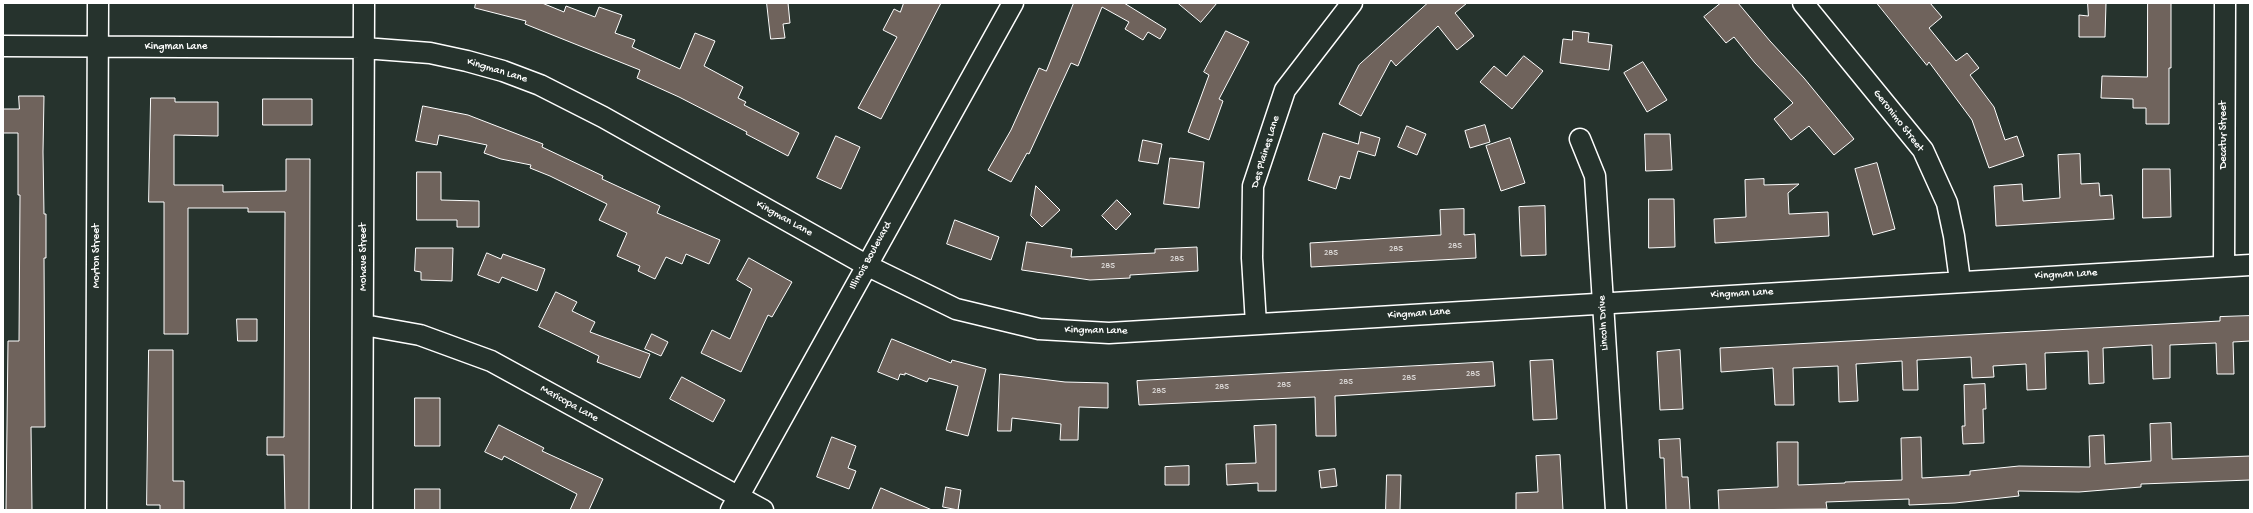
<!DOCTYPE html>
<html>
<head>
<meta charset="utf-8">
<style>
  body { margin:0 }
  #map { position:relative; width:2253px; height:513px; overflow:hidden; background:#26332d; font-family:"Gochi Hand",sans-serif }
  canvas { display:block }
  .frame { position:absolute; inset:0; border:4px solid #fff; pointer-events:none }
</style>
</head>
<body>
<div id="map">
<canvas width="2253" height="513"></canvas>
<div class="frame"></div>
</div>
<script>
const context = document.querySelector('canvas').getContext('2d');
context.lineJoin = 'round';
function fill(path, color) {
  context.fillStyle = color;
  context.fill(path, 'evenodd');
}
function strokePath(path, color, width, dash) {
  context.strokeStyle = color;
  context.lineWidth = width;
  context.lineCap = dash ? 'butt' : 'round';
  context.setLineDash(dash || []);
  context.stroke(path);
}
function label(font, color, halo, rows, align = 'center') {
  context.font = font + ' "Gochi Hand",sans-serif';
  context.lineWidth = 3.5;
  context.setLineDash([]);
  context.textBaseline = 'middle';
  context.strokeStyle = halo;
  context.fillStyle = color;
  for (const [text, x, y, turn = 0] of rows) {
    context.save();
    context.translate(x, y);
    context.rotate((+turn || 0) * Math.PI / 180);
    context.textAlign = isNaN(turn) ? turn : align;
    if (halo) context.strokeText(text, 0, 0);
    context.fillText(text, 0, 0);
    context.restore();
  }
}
const building = new Path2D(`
  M 476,3 L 542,3 L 564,12 L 566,6 L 595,17 L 599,7 L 622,15 L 615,33 L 635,40 L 632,47 L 680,69 L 695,33 L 715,41 L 704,66 L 743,87 L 738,98 L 746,102 L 744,105 L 799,133 L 788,156 L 746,134 L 747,132 L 679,97 L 637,78 L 640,70 L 525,24 L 526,21 L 475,8 Z
  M 767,3 L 788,3 L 790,23 L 783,24 L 785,38 L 771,39 Z
  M 904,3 L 941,3 L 881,119 L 858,108 L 897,37 L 883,30 L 894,9 L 900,12 Z
  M 1074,3 L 1124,3 L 1166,29 L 1160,39 L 1148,32 L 1143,40 L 1125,29 L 1129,22 L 1102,7 L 1078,66 L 1071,63 L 1029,154 L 1027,153 L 1011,182 L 988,170 L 1011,130 L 1039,68 L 1046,71 Z
  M 1178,3 L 1217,3 L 1201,22 Z
  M 1428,3 L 1467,3 L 1455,13 L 1474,36 L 1457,50 L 1438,26 L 1396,66 L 1391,60 L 1361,116 L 1339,104 L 1359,65 Z
  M 1721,3 L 1738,3 L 1770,41 L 1804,78 L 1854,139 L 1834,155 L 1809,126 L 1791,140 L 1774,119 L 1793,103 L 1755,63 L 1734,37 L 1726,43 L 1704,17 Z
  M 1877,3 L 1930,3 L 1942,17 L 1929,28 L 1956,61 L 1967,53 L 1979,68 L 1970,75 L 1994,107 L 2005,140 L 2017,136 L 2024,156 L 1989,168 L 1972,120 L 1929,62 L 1927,65 Z
  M 2088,3 L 2106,3 L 2105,37 L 2079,37 L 2079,15 L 2088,16 Z
  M 2148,3 L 2171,3 L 2171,68 L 2169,68 L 2169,124 L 2146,124 L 2146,108 L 2133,108 L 2133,99 L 2101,98 L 2102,76 L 2147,77 Z
  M 1226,31 L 1249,42 L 1219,99 L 1223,101 L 1209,140 L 1188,132 L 1209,75 L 1204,72 Z
  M 1573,31 L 1589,33 L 1588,42 L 1612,45 L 1609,70 L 1560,63 L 1563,39 L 1572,40 Z
  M 1524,56 L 1543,71 L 1512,109 L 1480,82 L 1494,66 L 1506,76 Z
  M 1643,62 L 1667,100 L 1647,112 L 1624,73 Z
  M 19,96 L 44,96 L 43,152 L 44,214 L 46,214 L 46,258 L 44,258 L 45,427 L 31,427 L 32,510 L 6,510 L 8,341 L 19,341 L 20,195 L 18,195 L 18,133 L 3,133 L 3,109 L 19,109 Z
  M 151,98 L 175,98 L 175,102 L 218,102 L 218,136 L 174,135 L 174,185 L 223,185 L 223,192 L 286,191 L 286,159 L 310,159 L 309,510 L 285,510 L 284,455 L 267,455 L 267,437 L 284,437 L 285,212 L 248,212 L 248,208 L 188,208 L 188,334 L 164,334 L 164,202 L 149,202 Z
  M 263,99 L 312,99 L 312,125 L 263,125 Z
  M 423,106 L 468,115 L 543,144 L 542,147 L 603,176 L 602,179 L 660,206 L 657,213 L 720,240 L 709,264 L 686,254 L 682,264 L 666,257 L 655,279 L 638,271 L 640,266 L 617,256 L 627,233 L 599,220 L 607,204 L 550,176 L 530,168 L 531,165 L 501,159 L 484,153 L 487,145 L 439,135 L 437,145 L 416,141 Z
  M 1485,125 L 1490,142 L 1470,148 L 1465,131 Z
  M 1407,126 L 1426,134 L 1417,155 L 1398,147 Z
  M 1361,132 L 1380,138 L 1375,156 L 1358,151 L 1350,179 L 1340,176 L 1336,189 L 1308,180 L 1323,133 L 1358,144 Z
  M 1645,134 L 1670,134 L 1672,170 L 1646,171 Z
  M 836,136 L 860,147 L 841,189 L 817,178 Z
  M 1510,138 L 1525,183 L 1501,191 L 1486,146 Z
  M 1143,140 L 1162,144 L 1158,164 L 1139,161 Z
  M 2080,154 L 2081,184 L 2099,183 L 2100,196 L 2112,195 L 2114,219 L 1996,226 L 1994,186 L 2022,184 L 2023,201 L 2060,198 L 2058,155 Z
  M 1170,158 L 1204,162 L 1199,208 L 1164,204 Z
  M 1877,163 L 1895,229 L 1873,235 L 1855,169 Z
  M 2143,169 L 2170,169 L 2171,217 L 2143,218 Z
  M 417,172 L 441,172 L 441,200 L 479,201 L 479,227 L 457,227 L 457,220 L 417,220 Z
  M 1764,179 L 1764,185 L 1799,184 L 1788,193 L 1789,214 L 1828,212 L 1829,236 L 1715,243 L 1714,219 L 1746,217 L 1745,180 Z
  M 1036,186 L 1060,210 L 1042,227 L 1031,216 Z
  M 1649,199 L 1674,199 L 1675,247 L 1649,248 Z
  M 1117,200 L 1131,214 L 1116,230 L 1102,216 Z
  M 1545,206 L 1546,255 L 1521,256 L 1519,207 Z
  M 1464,209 L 1464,235 L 1475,234 L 1476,258 L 1311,267 L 1310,243 L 1441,235 L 1440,210 Z
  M 955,220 L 999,237 L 991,260 L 947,244 Z
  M 1027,242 L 1072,249 L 1071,257 L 1155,253 L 1155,249 L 1197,247 L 1198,271 L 1130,275 L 1130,278 L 1090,280 L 1022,270 Z
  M 416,248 L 453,248 L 452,281 L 421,280 L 421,272 L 415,271 Z
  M 487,253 L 501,259 L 503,254 L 545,269 L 537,291 L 502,277 L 499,283 L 478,275 Z
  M 749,258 L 792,282 L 772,317 L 768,315 L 741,372 L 701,353 L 712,330 L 730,339 L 752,289 L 737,280 Z
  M 556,292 L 577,302 L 572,311 L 595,322 L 590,332 L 650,354 L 640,378 L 597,362 L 599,356 L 539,327 Z
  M 2250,316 L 2250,341 L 2233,342 L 2234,374 L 2217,374 L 2216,343 L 2170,345 L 2170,378 L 2153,379 L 2152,345 L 2103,348 L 2104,383 L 2089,384 L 2088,351 L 2045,353 L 2046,389 L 2027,390 L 2026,364 L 1993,366 L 1994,377 L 1972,378 L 1971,357 L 1917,360 L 1918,390 L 1903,390 L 1902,361 L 1856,364 L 1858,401 L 1839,402 L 1838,366 L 1793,368 L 1794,405 L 1775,405 L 1773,368 L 1721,372 L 1720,348 L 2220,321 L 2220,317 Z
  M 237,319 L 257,319 L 257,341 L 238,341 Z
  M 652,334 L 668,342 L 661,356 L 645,349 Z
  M 892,339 L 951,363 L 952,360 L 986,369 L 968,436 L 946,430 L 958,386 L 929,378 L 927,382 L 905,373 L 905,375 L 900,374 L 898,380 L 878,372 Z
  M 149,350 L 173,350 L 173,481 L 184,481 L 184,510 L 160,510 L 160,505 L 147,505 Z
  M 1680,350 L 1683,409 L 1660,410 L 1657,352 Z
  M 1553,360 L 1557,419 L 1533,420 L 1530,361 Z
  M 1493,362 L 1495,386 L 1335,396 L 1336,436 L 1316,436 L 1315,397 L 1139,405 L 1137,381 Z
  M 1000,374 L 1065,382 L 1108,383 L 1108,408 L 1079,407 L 1078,440 L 1060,440 L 1061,424 L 1012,418 L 1011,431 L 998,431 Z
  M 682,377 L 725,400 L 713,422 L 670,399 Z
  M 1985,384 L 1986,409 L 1983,409 L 1984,443 L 1963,444 L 1962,426 L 1965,426 L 1964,385 Z
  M 415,398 L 440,398 L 440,446 L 415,446 Z
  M 2171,423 L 2172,459 L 2250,456 L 2250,480 L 2141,484 L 2141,487 L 2079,492 L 2018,491 L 2019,496 L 1955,503 L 1909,505 L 1909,499 L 1826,502 L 1827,509 L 1719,510 L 1718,490 L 1778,487 L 1777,442 L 1798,442 L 1798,485 L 1845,483 L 1845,482 L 1902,480 L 1901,438 L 1921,437 L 1922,478 L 1970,475 L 1970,471 L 2019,466 L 2090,467 L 2089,436 L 2104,435 L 2105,464 L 2151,461 L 2150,424 Z
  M 499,425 L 544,448 L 542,451 L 603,479 L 589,510 L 570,510 L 577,494 L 504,456 L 502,460 L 485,452 Z
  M 1276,425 L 1276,491 L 1258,491 L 1258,483 L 1227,485 L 1226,464 L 1256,463 L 1254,426 Z
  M 832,437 L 856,446 L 848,468 L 856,471 L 849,489 L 817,477 Z
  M 1680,439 L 1682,477 L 1688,477 L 1690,510 L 1666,510 L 1664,458 L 1660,458 L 1659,440 Z
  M 1560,455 L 1563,510 L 1516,510 L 1516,493 L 1538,492 L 1536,456 Z
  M 1189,466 L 1189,485 L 1165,485 L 1165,467 Z
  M 1335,469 L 1337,486 L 1321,488 L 1319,471 Z
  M 1387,475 L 1401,475 L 1400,510 L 1386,510 Z
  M 946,487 L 961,490 L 958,510 L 943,507 Z
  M 881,488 L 932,510 L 872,510 Z
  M 415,489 L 440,489 L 440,510 L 415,510 Z`);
fill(building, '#6f635c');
strokePath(building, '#fff', 1);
const street = new Path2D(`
  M 1803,3 L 1923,150 L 1947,203 L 1954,236 L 1960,281
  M 3,46 L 364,48 L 430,53 L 467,61 L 503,71 L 540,85 L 603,117 L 866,265 L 956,309 L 1039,329 L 1109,333 L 2250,265
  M 1580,139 L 1595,176 L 1616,510
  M 2224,266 L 2225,3
  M 1256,324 L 1252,258 L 1253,186 L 1285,90 L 1352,3
  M 364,325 L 420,335 L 491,361 L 763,510
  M 96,510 L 98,3
  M 362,510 L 364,3
  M 731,510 L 1013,3`);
strokePath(street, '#fff', 23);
strokePath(street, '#26332d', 20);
label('9px', '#dbd8d6', null, [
  ["285",1455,247],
  ["285",1396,250],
  ["285",1331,254],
  ["285",1177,260],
  ["285",1108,267],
  ["285",1473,375],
  ["285",1409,379],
  ["285",1346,383],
  ["285",1284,386],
  ["285",1222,388],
  ["285",1159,392]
]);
label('11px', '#fff', '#26332d', [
  ["Kingman Lane",176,47],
  ["Kingman Lane",497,71,17],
  ["Geronimo Street",1898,121,52],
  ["Decatur Street",2224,135,-90],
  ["Des Plaines Lane",1266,152,-73],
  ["Kingman Lane",784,219,29],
  ["Morton Street",97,256,-90],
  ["Illinois Boulevard",871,256,-61],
  ["Mohave Street",364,257,-90],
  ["Kingman Lane",2066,275,-3],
  ["Kingman Lane",1742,294,-3],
  ["Kingman Lane",1419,314,-4],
  ["Lincoln Drive",1604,323,-93],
  ["Kingman Lane",1096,331,1],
  ["Maricopa Lane",569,404,29]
]);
</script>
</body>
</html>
